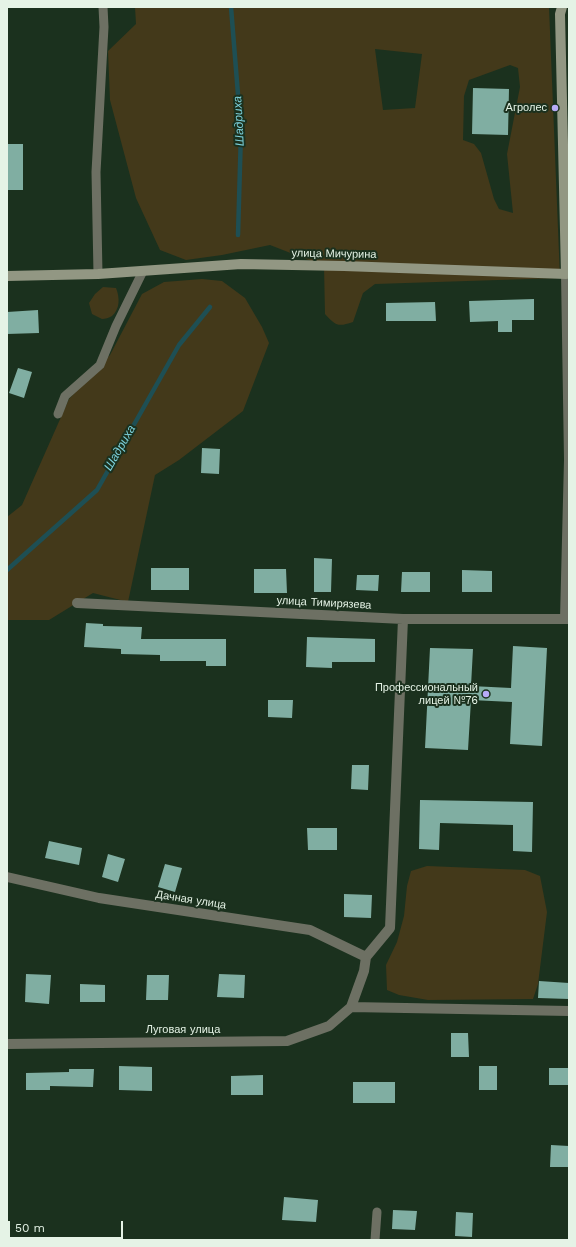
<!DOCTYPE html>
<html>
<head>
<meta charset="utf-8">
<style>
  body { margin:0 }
  #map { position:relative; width:576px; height:1247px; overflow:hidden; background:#1b311e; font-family:"Work Sans",sans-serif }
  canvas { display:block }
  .frame { position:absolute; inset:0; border:8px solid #e5f3e6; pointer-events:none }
  .scale { position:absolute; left:8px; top:1221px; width:115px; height:18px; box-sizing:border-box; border:2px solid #e5f3e6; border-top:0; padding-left:5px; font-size:12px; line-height:14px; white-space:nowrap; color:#e5f3e6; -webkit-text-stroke:3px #1b311e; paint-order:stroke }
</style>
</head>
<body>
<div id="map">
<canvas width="576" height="1247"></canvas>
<div class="frame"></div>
<div class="scale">50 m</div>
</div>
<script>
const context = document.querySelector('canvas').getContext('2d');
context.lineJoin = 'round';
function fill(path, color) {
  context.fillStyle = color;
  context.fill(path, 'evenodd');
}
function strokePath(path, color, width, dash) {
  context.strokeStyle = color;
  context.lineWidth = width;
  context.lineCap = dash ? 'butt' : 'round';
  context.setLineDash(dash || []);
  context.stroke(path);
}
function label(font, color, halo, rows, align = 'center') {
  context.font = font + ' "Work Sans",sans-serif';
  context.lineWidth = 4;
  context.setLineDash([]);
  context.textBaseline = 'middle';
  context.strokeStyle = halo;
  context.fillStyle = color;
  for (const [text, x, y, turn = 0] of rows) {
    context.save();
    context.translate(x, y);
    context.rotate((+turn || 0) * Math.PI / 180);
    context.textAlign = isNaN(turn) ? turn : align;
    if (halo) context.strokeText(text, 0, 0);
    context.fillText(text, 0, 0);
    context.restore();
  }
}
fill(new Path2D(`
  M 135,7 L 549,7 L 560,278 L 375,284 L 363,293 L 353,322 C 338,327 336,326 325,314 L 324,266 L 270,245 L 222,255 L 186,260 L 160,250 L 136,198 L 110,100 L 108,51 L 136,24 ZM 375,49 L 422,54 L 415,108 L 383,110 ZM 510,65 L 518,68 L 520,87 L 507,154 L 513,213 L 499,209 L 494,199 L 481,153 L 474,144 L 463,140 L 464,96 L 469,80 Z
  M 202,279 L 222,281 L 245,298 L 262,327 L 269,343 L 243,411 L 179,460 L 155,475 L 128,602 L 93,593 L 49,620 L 7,620 L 7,517 L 22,505 L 69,399 L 110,355 L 142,294 L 164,282 Z
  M 103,287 L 116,288 C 120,298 120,309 112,316 C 109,318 105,319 102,319 L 92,314 L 89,303 L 95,294 Z
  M 427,866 L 525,870 L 540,876 L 547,912 L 538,984 L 533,999 L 428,1000 L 399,995 L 387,990 L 386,965 L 397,942 L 404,916 L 407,886 L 411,871 Z`), '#43391a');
strokePath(new Path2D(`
  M 231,7 L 241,132 L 238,235
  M 7,570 L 97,490 L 179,345 L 210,307`), '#1e4f54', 4.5);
fill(new Path2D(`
  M 473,88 L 509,89 L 508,135 L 472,134 Z
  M 7,144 L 23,144 L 23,190 L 7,190 Z
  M 534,299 L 534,320 L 512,320 L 512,332 L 498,332 L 498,321 L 470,322 L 469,301 Z
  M 435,302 L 436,321 L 386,321 L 386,303 Z
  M 38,310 L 39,333 L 7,334 L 7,312 Z
  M 18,368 L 32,372 L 24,398 L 9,393 Z
  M 202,448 L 220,449 L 219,474 L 201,473 Z
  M 314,558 L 332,559 L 331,592 L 314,592 Z
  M 151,568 L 189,568 L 189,590 L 151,590 Z
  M 254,569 L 286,569 L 287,593 L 254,593 Z
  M 462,570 L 492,571 L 492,592 L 462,592 Z
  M 402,572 L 430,572 L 430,592 L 401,592 Z
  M 357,575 L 379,575 L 378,591 L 356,590 Z
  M 86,623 L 103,624 L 103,626 L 142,627 L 141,639 L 226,639 L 226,666 L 206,666 L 206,661 L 160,661 L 160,655 L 121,654 L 121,649 L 84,647 Z
  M 307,637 L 375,639 L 375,662 L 332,662 L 332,668 L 306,667 Z
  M 513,646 L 547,648 L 542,746 L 510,744 L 512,702 L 471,700 L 468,750 L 425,748 L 430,648 L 473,649 L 471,686 L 511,688 Z
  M 268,700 L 293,700 L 292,718 L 268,717 Z
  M 352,765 L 369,765 L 368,790 L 351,789 Z
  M 420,800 L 533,802 L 532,852 L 513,851 L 513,825 L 440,823 L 439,850 L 419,849 Z
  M 307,828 L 337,828 L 337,850 L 308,850 Z
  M 49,841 L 82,848 L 79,865 L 45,858 Z
  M 108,854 L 125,859 L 118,882 L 102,877 Z
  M 165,864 L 182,868 L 175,892 L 158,887 Z
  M 344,894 L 372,895 L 371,918 L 344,917 Z
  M 26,974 L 51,975 L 49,1004 L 25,1002 Z
  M 219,974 L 245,975 L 244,998 L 217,997 Z
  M 147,975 L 169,975 L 168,1000 L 146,1000 Z
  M 539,981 L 569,983 L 569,999 L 538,998 Z
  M 80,984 L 105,985 L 105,1002 L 80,1002 Z
  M 451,1033 L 468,1033 L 469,1057 L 451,1057 Z
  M 119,1066 L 152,1067 L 152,1091 L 119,1090 Z
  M 479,1066 L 497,1066 L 497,1090 L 479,1090 Z
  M 549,1068 L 569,1068 L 569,1085 L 549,1085 Z
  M 69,1069 L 94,1069 L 93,1087 L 50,1086 L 50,1090 L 26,1090 L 26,1073 L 69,1072 Z
  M 263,1075 L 263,1095 L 231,1095 L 231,1076 Z
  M 353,1082 L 395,1082 L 395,1103 L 353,1103 Z
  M 551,1145 L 569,1146 L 569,1167 L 550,1167 Z
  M 284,1197 L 318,1200 L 316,1222 L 282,1220 Z
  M 393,1210 L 417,1211 L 415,1230 L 392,1229 Z
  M 456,1212 L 473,1213 L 472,1237 L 455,1236 Z`), '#80aea2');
strokePath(new Path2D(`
  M 98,274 L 96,172 L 104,27 L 103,7
  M 58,414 L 65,396 L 100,365 L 116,326 L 143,271
  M 375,1240 L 377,1212`), '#6d7063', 9);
strokePath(new Path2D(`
  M 77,603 L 403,619 L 569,619
  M 565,619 L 569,460 L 566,274 L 569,274
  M 7,877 L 99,898 L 310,930 L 366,957
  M 351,1007 L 569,1011
  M 7,1044 L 287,1041 L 329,1026 L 351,1007 L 364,971 L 366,957 L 390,928 L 403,619`), '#6d7063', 10);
strokePath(new Path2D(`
  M 7,276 L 98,274 L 241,264 L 344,266 L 566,274 L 560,14 L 562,7`), '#929783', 10);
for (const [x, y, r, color] of [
  [555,108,4,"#b8abf7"],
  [486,694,4,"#b8abf7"]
]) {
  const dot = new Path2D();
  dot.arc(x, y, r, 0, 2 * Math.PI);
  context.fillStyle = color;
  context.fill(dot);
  strokePath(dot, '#1b311e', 1.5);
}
label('11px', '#e5f3e6', '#1b311e', [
  ["Агролес",547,108],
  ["Профессиональный",478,688],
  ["лицей №76",478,701]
], 'right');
label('11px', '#e5f3e6', '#1b311e', [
  ["улица Мичурина",334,254,1],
  ["улица Тимирязева",324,603,3],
  ["Дачная улица",191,900,9],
  ["Луговая улица",183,1030]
]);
label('italic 12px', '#7cd0da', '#1b311e', [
  ["Шадриха",239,121,-93],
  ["Шадриха",120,448,-60]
]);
</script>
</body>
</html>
